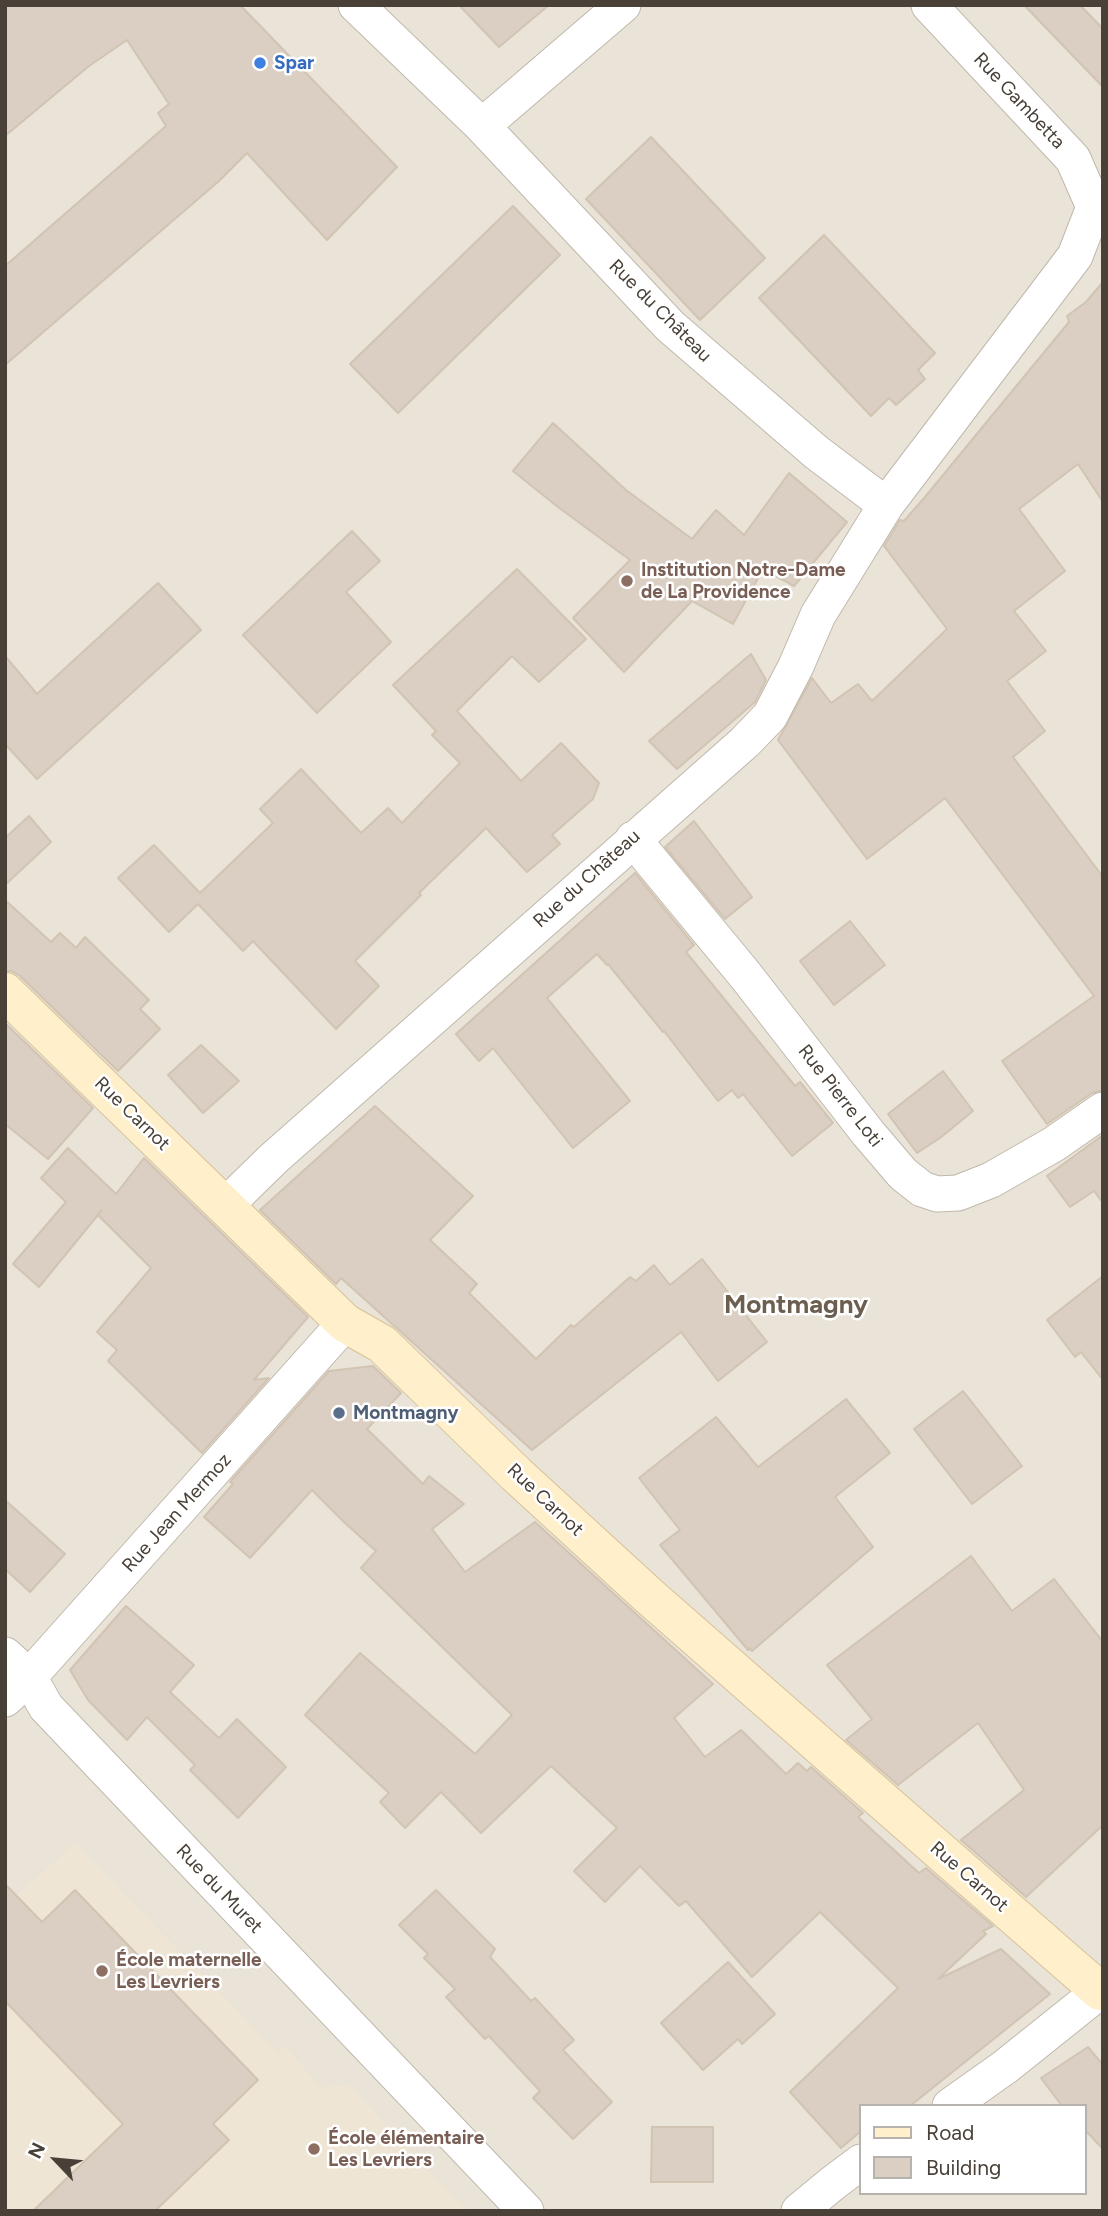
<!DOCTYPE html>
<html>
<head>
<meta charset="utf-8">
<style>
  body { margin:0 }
  #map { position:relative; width:1108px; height:2216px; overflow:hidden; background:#f5f1ea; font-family:Figtree,sans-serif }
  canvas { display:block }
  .frame { position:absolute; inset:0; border:7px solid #494138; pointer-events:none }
  .legend { position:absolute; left:859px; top:2104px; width:228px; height:91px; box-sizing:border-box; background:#fff; border:2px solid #b6b3af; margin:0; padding:9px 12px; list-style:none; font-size:21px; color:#494138 }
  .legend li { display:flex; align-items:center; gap:14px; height:35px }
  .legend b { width:35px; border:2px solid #b6b3af }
  .north { position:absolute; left:21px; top:2125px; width:70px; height:70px; -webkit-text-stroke:5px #fff; paint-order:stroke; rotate:296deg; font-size:19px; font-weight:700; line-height:28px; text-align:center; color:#494138 }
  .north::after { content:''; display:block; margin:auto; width:24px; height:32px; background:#494138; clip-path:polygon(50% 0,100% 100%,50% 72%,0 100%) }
</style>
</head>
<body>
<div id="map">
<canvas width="1108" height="2216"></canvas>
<div class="frame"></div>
<ul class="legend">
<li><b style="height:9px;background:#ffefca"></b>Road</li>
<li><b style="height:19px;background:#dacfc2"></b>Building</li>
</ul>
<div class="north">N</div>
</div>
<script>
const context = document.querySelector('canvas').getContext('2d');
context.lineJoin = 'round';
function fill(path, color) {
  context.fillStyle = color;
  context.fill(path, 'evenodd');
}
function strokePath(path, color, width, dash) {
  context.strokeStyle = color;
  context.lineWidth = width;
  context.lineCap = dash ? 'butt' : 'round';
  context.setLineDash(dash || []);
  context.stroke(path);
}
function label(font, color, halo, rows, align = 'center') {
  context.font = font + ' Figtree,sans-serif';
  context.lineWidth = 5;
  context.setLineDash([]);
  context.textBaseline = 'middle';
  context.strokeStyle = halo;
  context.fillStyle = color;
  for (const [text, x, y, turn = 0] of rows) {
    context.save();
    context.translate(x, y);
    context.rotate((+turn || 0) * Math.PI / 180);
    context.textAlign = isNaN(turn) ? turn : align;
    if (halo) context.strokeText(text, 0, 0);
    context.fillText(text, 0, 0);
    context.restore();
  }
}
fill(new Path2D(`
  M 5,5 L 1103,5 L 1103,2211 L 5,2211 ZM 861,2106 L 1085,2106 L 1085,2193 L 861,2193 Z`), '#e9e3d8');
fill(new Path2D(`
  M 75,1843 L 278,2052 L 285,2046 L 321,2087 L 349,2085 L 468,2211 L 5,2211 L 5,1884 L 17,1895 Z`), '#eee5d4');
const building = new Path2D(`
  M 5,5 L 240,5 L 397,167 L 327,240 L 247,153 L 219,181 L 5,365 L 5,266 L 166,126 L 158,113 L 169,104 L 127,40 L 89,66 L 5,136 Z
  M 459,5 L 549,5 L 499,47 Z
  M 1024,5 L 1080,5 L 1103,29 L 1103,87 Z
  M 651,137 L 765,258 L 700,320 L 586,199 Z
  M 513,206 L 560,255 L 398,413 L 350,364 Z
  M 824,235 L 935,353 L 918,370 L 925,379 L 896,405 L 889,398 L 871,416 L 759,298 Z
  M 1103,282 L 1103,502 L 1078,464 L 1019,509 L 1065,571 L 1014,611 L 1046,651 L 1007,681 L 1045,731 L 1013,757 L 1103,877 L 1103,1090 L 1092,1093 L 1047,1124 L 1002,1061 L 1094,996 L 945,798 L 867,859 L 778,740 L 812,678 L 831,703 L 858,684 L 872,701 L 947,629 L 884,546 L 900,520 L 904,521 L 925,497 L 1069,322 L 1067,316 L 1086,302 Z
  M 553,423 L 626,490 L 692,539 L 716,510 L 744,535 L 789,473 L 847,522 L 794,586 L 763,569 L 733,624 L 692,601 L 624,672 L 573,618 L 630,560 L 558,507 L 513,471 Z
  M 352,531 L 380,561 L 346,592 L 391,642 L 317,713 L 243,635 Z
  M 517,569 L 586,639 L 539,682 L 512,656 L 457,711 L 521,781 L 561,743 L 599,783 L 593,799 L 552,835 L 560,844 L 527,872 L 486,828 L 419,893 L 421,895 L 355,961 L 379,986 L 336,1029 L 253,941 L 243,951 L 198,904 L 169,932 L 118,878 L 154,845 L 200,893 L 273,823 L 260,809 L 301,769 L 361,833 L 388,808 L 402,823 L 460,763 L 432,735 L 436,731 L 393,685 Z
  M 158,583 L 201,630 L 37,779 L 5,744 L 5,656 L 37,694 Z
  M 751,654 L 766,680 L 755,702 L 677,769 L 649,741 Z
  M 29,816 L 51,842 L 5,885 L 5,838 Z
  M 694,821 L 752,897 L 725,919 L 665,847 Z
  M 635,873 L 694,945 L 686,952 L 795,1086 L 800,1082 L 833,1123 L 792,1156 L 743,1094 L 738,1098 L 732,1090 L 718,1101 L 664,1031 L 663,1032 L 608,964 L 607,965 L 597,954 L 547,998 L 630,1101 L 573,1148 L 493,1048 L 479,1061 L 456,1034 Z
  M 5,900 L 51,942 L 60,933 L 76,948 L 85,937 L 149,1000 L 140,1009 L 160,1029 L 118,1071 L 20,976 L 11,971 L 5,971 Z
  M 850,921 L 885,965 L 834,1005 L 800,961 Z
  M 5,1023 L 93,1108 L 48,1159 L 5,1124 Z
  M 201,1045 L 239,1081 L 203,1113 L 168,1075 Z
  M 943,1071 L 973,1111 L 940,1138 L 917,1153 L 888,1114 Z
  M 375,1106 L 473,1196 L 430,1240 L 477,1284 L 469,1293 L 536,1359 L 571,1325 L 574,1327 L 630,1277 L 636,1281 L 654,1265 L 670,1285 L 702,1259 L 767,1342 L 718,1381 L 681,1332 L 532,1450 L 341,1278 L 336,1284 L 260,1210 Z
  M 1103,1135 L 1103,1203 L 1094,1191 L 1070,1207 L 1047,1176 Z
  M 68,1148 L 116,1194 L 144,1158 L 308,1317 L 254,1380 L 269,1378 L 202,1453 L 108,1361 L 117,1350 L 97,1332 L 151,1268 L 98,1215 L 102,1210 L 39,1287 L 13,1264 L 66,1202 L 41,1178 Z
  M 1103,1276 L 1103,1380 L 1081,1352 L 1075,1357 L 1047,1320 Z
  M 373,1366 L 401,1393 L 367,1429 L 423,1484 L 429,1476 L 464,1504 L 432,1529 L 465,1572 L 535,1522 L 713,1684 L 674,1718 L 705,1757 L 741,1730 L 786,1774 L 798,1763 L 807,1771 L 811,1767 L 863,1813 L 858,1817 L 919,1873 L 926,1868 L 993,1926 L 983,1931 L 986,1934 L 938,1979 L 1001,1949 L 1050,1994 L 910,2106 L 861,2106 L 861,2131 L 841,2148 L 790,2092 L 898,1988 L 820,1912 L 752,1977 L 686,1901 L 679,1906 L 640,1866 L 605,1902 L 574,1871 L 617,1828 L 551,1766 L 481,1833 L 441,1792 L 405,1828 L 380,1802 L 389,1793 L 305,1715 L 360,1653 L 475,1754 L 512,1715 L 361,1568 L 376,1551 L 345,1523 L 312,1490 L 250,1558 L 204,1517 L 233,1484 L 230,1482 L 329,1371 Z
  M 963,1391 L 1022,1466 L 972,1504 L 914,1429 Z
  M 846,1399 L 890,1453 L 835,1497 L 873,1547 L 752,1651 L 749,1648 L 748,1650 L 660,1545 L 680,1530 L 639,1478 L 716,1417 L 758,1467 Z
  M 5,1500 L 65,1554 L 30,1592 L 5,1569 Z
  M 971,1556 L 1012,1611 L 1054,1579 L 1103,1642 L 1103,1825 L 1026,1897 L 961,1840 L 1024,1790 L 978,1723 L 898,1785 L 846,1740 L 872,1719 L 827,1665 Z
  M 126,1606 L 194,1665 L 170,1692 L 219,1738 L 237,1719 L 286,1767 L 238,1818 L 190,1770 L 195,1765 L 147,1717 L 127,1740 L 88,1700 L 70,1670 Z
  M 5,1884 L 42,1922 L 75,1890 L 258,2080 L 213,2124 L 229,2140 L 155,2211 L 33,2211 L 123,2124 L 5,2001 Z
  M 436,1890 L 495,1949 L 490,1957 L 531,2001 L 535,1998 L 574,2040 L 563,2050 L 612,2102 L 573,2139 L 533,2098 L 540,2091 L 489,2036 L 485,2039 L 446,1997 L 455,1989 L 424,1958 L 428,1954 L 399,1925 Z
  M 728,1962 L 775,2014 L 742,2044 L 738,2039 L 703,2070 L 661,2023 Z
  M 1088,2047 L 1103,2065 L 1103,2149 L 1085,2130 L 1085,2106 L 1062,2106 L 1041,2078 Z
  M 652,2127 L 713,2127 L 713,2182 L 651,2182 Z`);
fill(building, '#dacfc2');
strokePath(building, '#d2c4b2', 2);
const minor = new Path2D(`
  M 356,5 L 482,126 L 623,5
  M 929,5 L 1073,159 L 1094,207 L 1103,218
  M 482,126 L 670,326 L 816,452 L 886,505
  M 633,839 L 746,976 L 868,1133 L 903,1174 L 922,1189 L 937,1194 L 958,1193 L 991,1180 L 1054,1144 L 1103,1110
  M 226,1205 L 273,1159 L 745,742 L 770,716 L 796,666 L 818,615 L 886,505 L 1075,256 L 1094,207 L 1103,197
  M 5,1655 L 29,1677 L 46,1707 L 526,2211
  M 5,1699 L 29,1677 L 345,1323
  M 950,2106 L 1005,2067 L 1100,1991
  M 799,2211 L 833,2183 L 861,2162`);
const secondary = new Path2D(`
  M 5,992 L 345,1323 L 382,1344 L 517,1475 L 649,1596 L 1054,1951 L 1100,1991 L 1103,1991`);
strokePath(minor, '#c1b8ac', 37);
strokePath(secondary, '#d6c299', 40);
strokePath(minor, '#fff', 35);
strokePath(secondary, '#ffefca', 38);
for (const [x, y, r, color] of [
  [260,63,7,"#3f7fe0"],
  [627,581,7,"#8d6e63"],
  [339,1413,7,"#5c6f8a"],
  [102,1971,7,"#8d6e63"],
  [314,2149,7,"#8d6e63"]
]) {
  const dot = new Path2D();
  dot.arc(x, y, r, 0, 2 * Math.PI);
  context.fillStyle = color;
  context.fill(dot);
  strokePath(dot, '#fff', 2.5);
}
label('bold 19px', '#366cbe', '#fff', [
  ["Spar",274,63]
], 'left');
label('19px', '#494138', '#fff', [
  ["Rue Gambetta",1019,101,47],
  ["Rue du Château",660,311,45],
  ["Rue du Château",587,879,-42],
  ["Rue Pierre Loti",840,1096,52],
  ["Rue Carnot",132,1114,44],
  ["Rue Carnot",545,1500,43],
  ["Rue Jean Mermoz",177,1513,-48],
  ["Rue Carnot",969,1877,41],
  ["Rue du Muret",219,1889,46]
]);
label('bold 19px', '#785e54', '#fff', [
  ["Institution Notre-Dame",641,570],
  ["de La Providence",641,592],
  ["École maternelle",116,1960],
  ["Les Levriers",116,1982],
  ["École élémentaire",328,2138],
  ["Les Levriers",328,2160]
], 'left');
label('bold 19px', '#4e5e75', '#fff', [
  ["Montmagny",353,1413]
], 'left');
label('bold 26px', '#6c5f4f', '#fff', [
  ["Montmagny",796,1305]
]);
</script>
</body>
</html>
